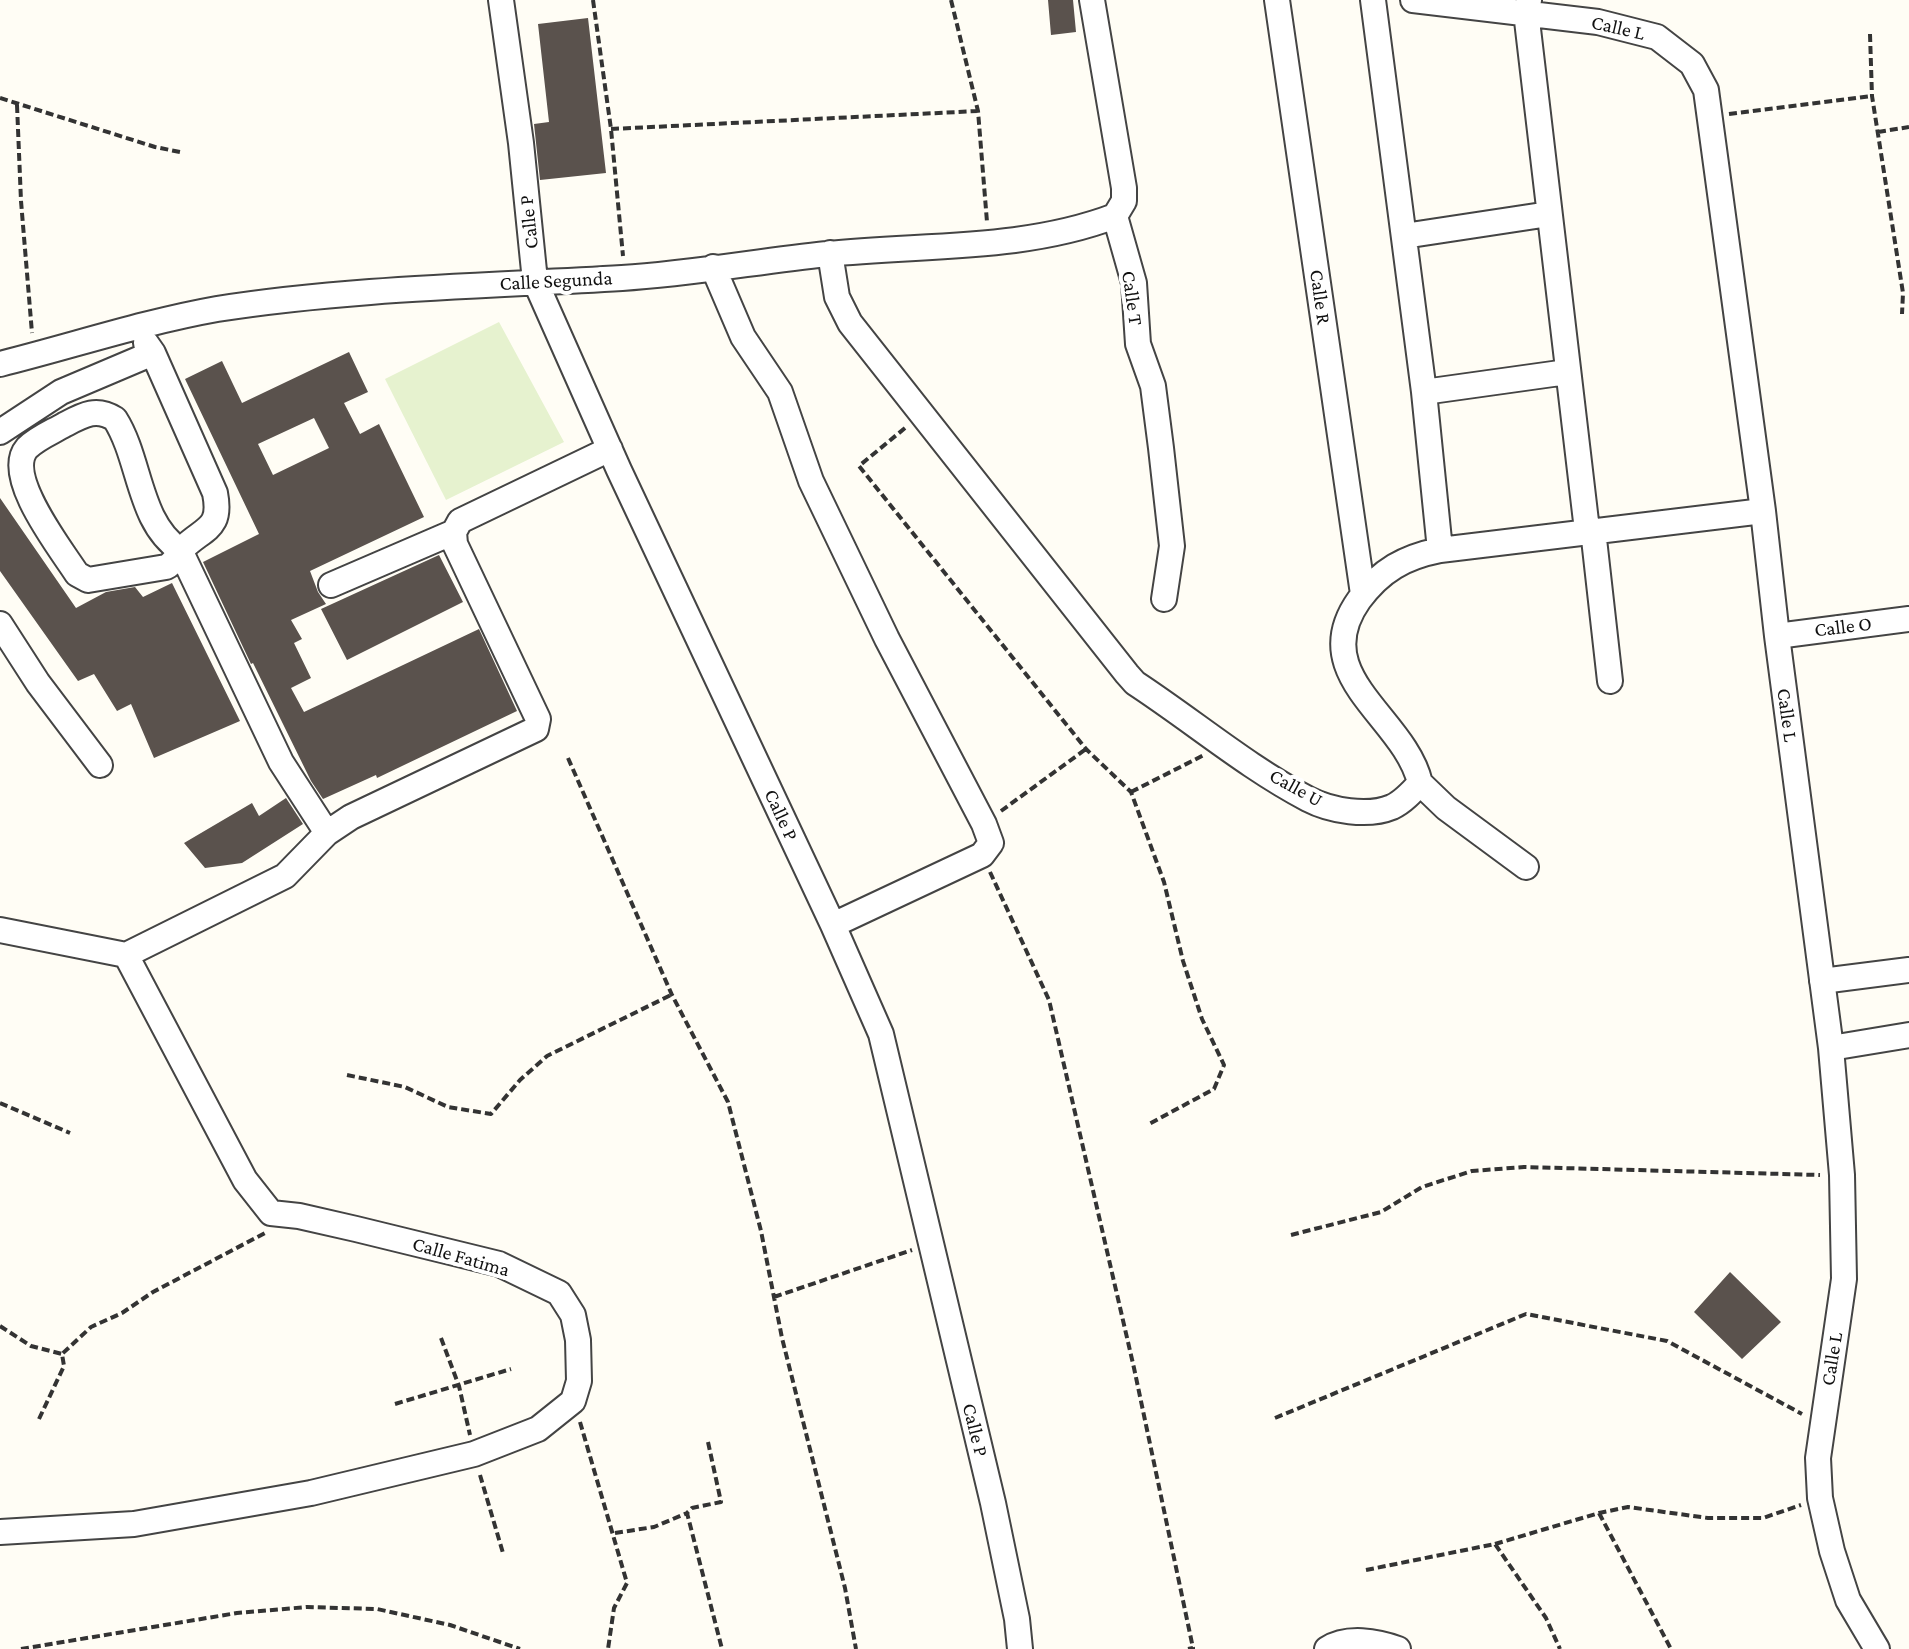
<!DOCTYPE html>
<html>
<head>
<meta charset="utf-8">
<style>
  body { margin:0 }
  canvas { display:block; background:#fffdf5 }
</style>
</head>
<body>
<canvas width="1909" height="1649"></canvas>
<script>
const context = document.querySelector('canvas').getContext('2d');
context.lineJoin = 'round';
function fill(path, color) {
  context.fillStyle = color;
  context.fill(path, 'evenodd');
}
function strokePath(path, color, width, dash) {
  context.strokeStyle = color;
  context.lineWidth = width;
  context.lineCap = dash ? 'butt' : 'round';
  context.setLineDash(dash || []);
  context.stroke(path);
}
function label(font, color, halo, rows, align = 'center') {
  context.font = font + ' "Crimson Pro",serif';
  context.lineWidth = 8;
  context.setLineDash([]);
  context.textBaseline = 'middle';
  context.strokeStyle = halo;
  context.fillStyle = color;
  for (const [text, x, y, turn = 0] of rows) {
    context.save();
    context.translate(x, y);
    context.rotate((+turn || 0) * Math.PI / 180);
    context.textAlign = isNaN(turn) ? turn : align;
    if (halo) context.strokeText(text, 0, 0);
    context.fillText(text, 0, 0);
    context.restore();
  }
}
fill(new Path2D(`
  M 499,322 L 564,442 L 446,500 L 385,379 Z`), '#e6f2cf');
fill(new Path2D(`
  M 1048,0 L 1073,0 L 1076,32 L 1051,35 Z
  M 588,18 L 606,173 L 540,180 L 534,124 L 549,122 L 538,24 Z
  M 349,352 L 368,392 L 344,403 L 360,434 L 379,424 L 424,517 L 310,571 L 318,592 L 326,604 L 291,620 L 302,639 L 294,643 L 311,678 L 291,688 L 304,712 L 479,629 L 517,711 L 377,778 L 376,775 L 323,799 L 311,781 L 253,663 L 251,664 L 203,562 L 259,534 L 185,379 L 222,361 L 242,403 ZM 314,418 L 329,448 L 273,475 L 258,444 Z
  M 0,498 L 76,608 L 106,592 L 135,587 L 143,597 L 172,583 L 240,721 L 154,758 L 131,704 L 117,711 L 94,674 L 78,681 L 0,571 Z
  M 439,555 L 463,602 L 347,660 L 321,609 Z
  M 286,798 L 303,824 L 242,863 L 205,868 L 184,843 L 252,803 L 259,816 Z
  M 1730,1272 L 1781,1322 L 1742,1359 L 1694,1312 Z`), '#5a524d');
const minor = new Path2D(`
  M 501,0 L 521,143 L 535,281 L 619,470 L 833,925 L 881,1034 L 993,1503 L 1017,1619 L 1020,1649
  M 1092,0 L 1124,188 L 1124,201 L 1115,216 L 1134,283 L 1138,344 L 1153,386 L 1161,448 L 1172,546 L 1164,599
  M 1277,0 L 1363,594
  M 1373,0 L 1424,392 L 1440,550
  M 1413,0 L 1598,22 L 1657,37 L 1692,64 L 1706,90 L 1763,511 L 1777,636 L 1831,1048 L 1842,1175 L 1844,1279 L 1818,1458 L 1820,1498 L 1832,1551 L 1848,1600 L 1877,1649
  M 1529,0 L 1526,12 L 1587,530
  M 1404,236 L 1549,214
  M 830,253 L 837,297 L 850,323 L 1127,674 L 1135,683 C 1193,721 1247,767 1308,799 C 1331,811 1368,817 1392,807 C 1403,802 1412,792 1420,783 C 1405,717 1305,676 1359,600 C 1381,570 1405,557 1440,550 L 1763,511
  M 713,267 L 743,337 L 780,392 L 811,481 L 887,639 L 984,824 L 991,843 L 982,855 L 833,925
  M 146,343 L 153,353 L 215,493 C 222,529 205,527 183,548 C 176,555 175,563 166,567 L 88,580 L 77,574 C 61,549 3,476 27,448 C 37,438 52,432 64,425 C 83,415 96,407 115,419 C 141,460 138,522 180,550 L 281,762 L 327,833
  M 0,364 C 72,346 144,322 217,309 C 351,288 488,286 622,278 C 691,274 759,261 827,254 C 923,244 1023,251 1115,216
  M 1424,392 L 1567,372
  M 0,432 L 61,392 L 153,353
  M 1593,530 L 1610,681
  M 331,585 L 454,532 L 460,521 L 610,449
  M 0,624 L 38,683 L 100,765
  M 1777,636 L 1909,619
  M 1420,783 L 1446,808 L 1526,867
  M 0,930 L 126,955
  M 126,955 L 285,876 L 327,833 L 351,817 L 536,729 L 538,719 L 455,544 L 454,532
  M 1822,981 L 1909,970
  M 1831,1048 L 1909,1035
  M 0,1532 L 134,1524 L 311,1493 L 474,1454 L 538,1429 L 573,1401 L 579,1381 L 578,1340 L 573,1315 L 559,1293 L 499,1264 L 356,1229 L 299,1216 L 271,1213 L 245,1180 L 126,955
  M 1327,1649 C 1347,1636 1377,1641 1398,1649`);
strokePath(minor, '#444', 28);
strokePath(new Path2D(`
  M 593,0 L 611,129 L 623,256
  M 951,0 L 978,111 L 987,222
  M 1870,34 L 1872,96 L 1903,293 L 1902,314
  M 0,98 L 155,147 L 180,152
  M 17,105 L 21,201 L 32,333
  M 1729,114 L 1871,96
  M 611,129 L 978,111
  M 1878,132 L 1909,127
  M 905,428 L 859,466 L 1086,749 L 1131,792 L 1164,882 L 1183,961 L 1202,1019 L 1224,1065 L 1214,1089 L 1149,1124
  M 568,758 L 672,995 L 728,1102 L 761,1231 L 782,1338 L 845,1588 L 856,1649
  M 1131,792 L 1204,755
  M 1001,811 L 1086,749
  M 990,872 L 1049,1000 L 1134,1368 L 1193,1648 L 1188,1649
  M 347,1075 L 405,1087 L 448,1107 L 491,1114 L 520,1080 L 547,1056 L 671,995
  M 0,1103 L 70,1133
  M 1291,1235 L 1381,1212 L 1422,1187 L 1472,1171 L 1524,1167 L 1820,1175
  M 774,1297 L 912,1250
  M 0,1326 L 31,1346 L 62,1354
  M 441,1338 L 459,1386 L 470,1435
  M 395,1404 L 511,1369
  M 1275,1418 L 1526,1314 L 1667,1341 L 1802,1414
  M 39,1419 L 64,1366 L 62,1354 L 91,1327 L 122,1313 L 153,1292 L 265,1233
  M 580,1422 L 627,1583 L 614,1608 L 608,1649
  M 708,1442 L 721,1502 L 692,1508 L 687,1513 L 722,1649
  M 480,1475 L 503,1553
  M 1599,1513 L 1671,1649
  M 615,1533 L 654,1527 L 687,1513
  M 1495,1544 L 1599,1513 L 1628,1507 L 1708,1518 L 1763,1518 L 1801,1505
  M 1366,1570 L 1495,1544 L 1546,1618 L 1560,1649
  M 21,1649 L 237,1613 L 307,1607 L 377,1609 L 450,1625 L 520,1649`), '#333', 4, [8, 4]);
strokePath(minor, '#fff', 24);
label('20px', '#111', '#fff', [
  ["Calle L",1618,28,13],
  ["Calle P",529,222,-96],
  ["Calle Segunda",556,281,-3],
  ["Calle R",1320,297,82],
  ["Calle T",1132,298,82],
  ["Calle O",1843,627,-7],
  ["Calle L",1787,715,82],
  ["Calle U",1296,788,29],
  ["Calle P",781,815,65],
  ["Calle Fatima",461,1257,16],
  ["Calle L",1832,1359,-81],
  ["Calle P",975,1430,76]
]);
</script>
</body>
</html>
